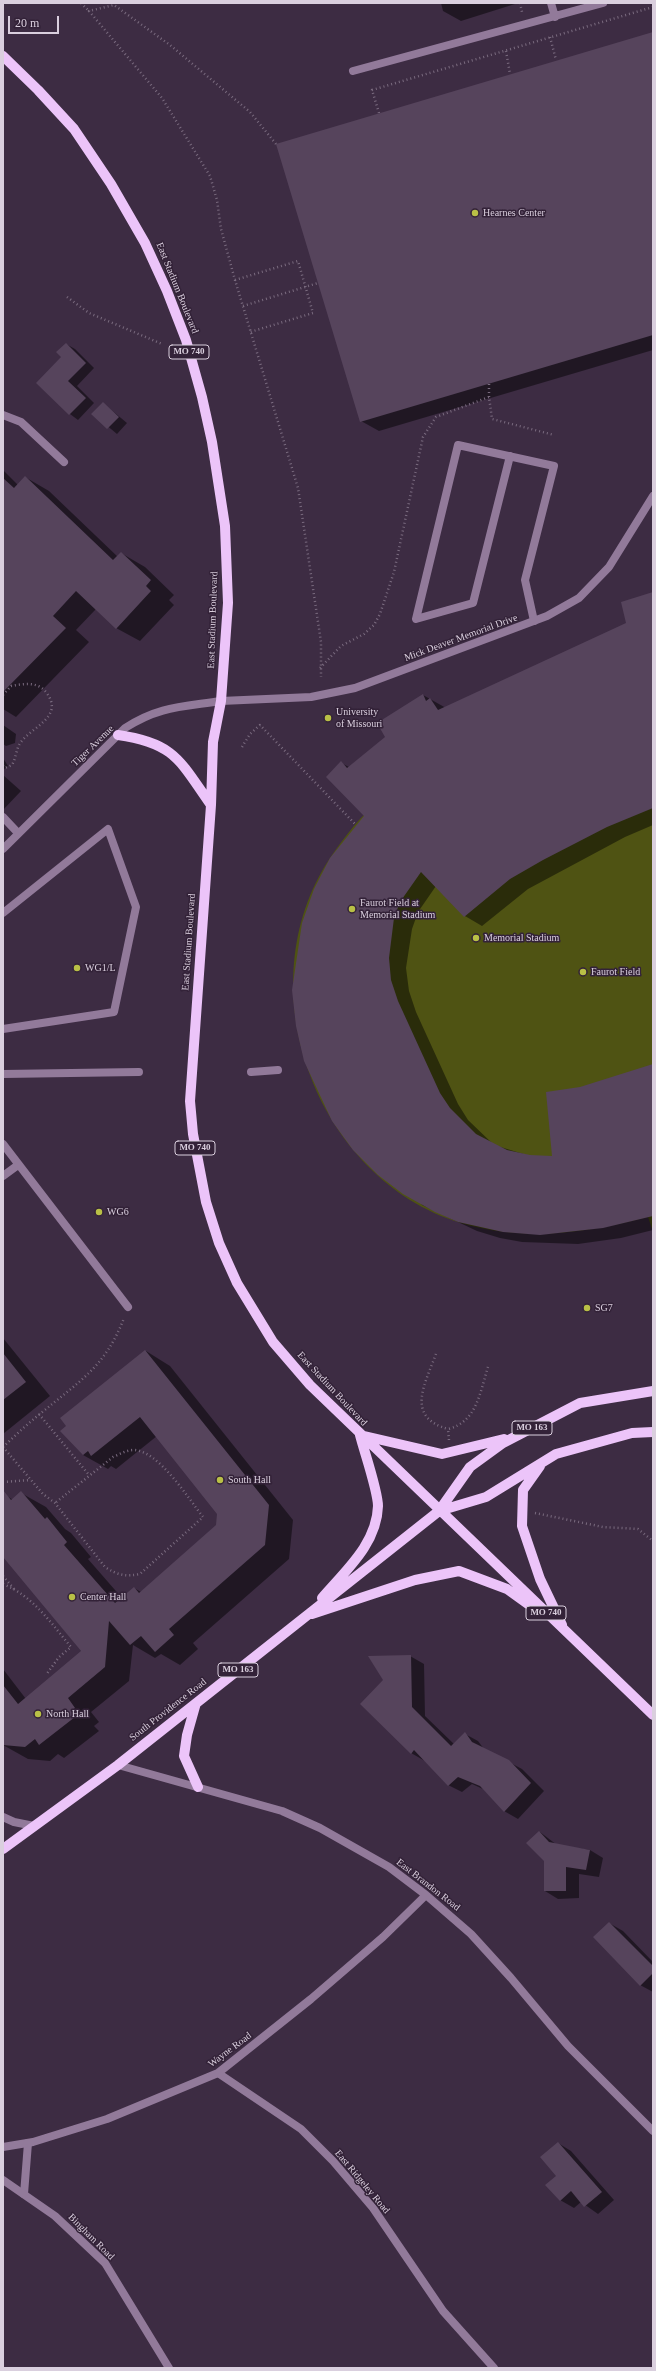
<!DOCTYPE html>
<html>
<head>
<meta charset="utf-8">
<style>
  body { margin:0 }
  #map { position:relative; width:656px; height:2371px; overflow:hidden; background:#3d2c43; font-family:"Times New Roman",serif }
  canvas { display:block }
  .frame { position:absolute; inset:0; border:4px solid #dacfde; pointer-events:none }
  .scale { position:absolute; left:8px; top:16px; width:51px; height:18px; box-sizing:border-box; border:2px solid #dacfde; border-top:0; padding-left:5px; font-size:12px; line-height:14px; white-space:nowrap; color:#dacfde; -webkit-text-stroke:3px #332238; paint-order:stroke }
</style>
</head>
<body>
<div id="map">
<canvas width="656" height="2371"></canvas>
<div class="frame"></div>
<div class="scale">20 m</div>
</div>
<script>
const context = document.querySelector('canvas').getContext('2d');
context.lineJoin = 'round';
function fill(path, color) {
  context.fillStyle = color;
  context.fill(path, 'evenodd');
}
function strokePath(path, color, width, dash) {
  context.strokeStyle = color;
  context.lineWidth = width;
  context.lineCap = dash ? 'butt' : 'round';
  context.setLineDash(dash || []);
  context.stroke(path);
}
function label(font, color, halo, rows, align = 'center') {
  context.font = font + ' "Times New Roman",serif';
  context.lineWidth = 3;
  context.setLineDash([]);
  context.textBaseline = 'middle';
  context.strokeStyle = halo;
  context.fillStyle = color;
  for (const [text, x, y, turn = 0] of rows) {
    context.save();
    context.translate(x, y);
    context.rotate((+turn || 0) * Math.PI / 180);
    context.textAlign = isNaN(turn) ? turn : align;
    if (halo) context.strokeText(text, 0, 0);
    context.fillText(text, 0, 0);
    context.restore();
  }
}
fill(new Path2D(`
  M 653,657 L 653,1232 L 648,1217 C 585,1233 525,1242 461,1223 C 315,1178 245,986 330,858 C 339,845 354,824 365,814 C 371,809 381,805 388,801 C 407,791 427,780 446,770 C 515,732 584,694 653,657 Z`), '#4f5313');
fill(new Path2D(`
  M 441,3 L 514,3 L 515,4 L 461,21 L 443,11 Z
  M 653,33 L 653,350 L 379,431 L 361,421 Z
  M 66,344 L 75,349 L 94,368 L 77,386 L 94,403 L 78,420 L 70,414 L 37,383 L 62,357 Z
  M 103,403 L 127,423 L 117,434 L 93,414 Z
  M 3,470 L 18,485 L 25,477 L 49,491 L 118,557 L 121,553 L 145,567 L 174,595 L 169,600 L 174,605 L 140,641 L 116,628 L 96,609 L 76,630 L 89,642 L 16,717 L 3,709 Z
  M 653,593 L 653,825 L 625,837 L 528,889 L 482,926 L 465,916 L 436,886 L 418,912 L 412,929 L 406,968 L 409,991 L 416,1012 L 458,1104 L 468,1120 L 494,1145 L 530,1156 L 553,1157 L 580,1088 L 653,1065 L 653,1230 L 621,1238 L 578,1244 L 522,1242 L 500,1238 L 477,1231 L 422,1205 L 293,990 L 303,924 L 365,816 L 341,763 L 349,767 L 386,737 L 423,695 L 446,708 L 627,624 Z
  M 3,725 L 16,734 L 15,743 L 6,746 L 3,744 Z
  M 3,758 L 8,766 L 3,770 Z
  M 3,775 L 21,791 L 3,810 Z
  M 3,1338 L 50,1396 L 3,1434 Z
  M 146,1351 L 170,1366 L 293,1520 L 289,1559 L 193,1643 L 198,1649 L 180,1665 L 161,1654 L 155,1658 L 133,1645 L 129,1681 L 91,1712 L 99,1722 L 94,1726 L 99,1731 L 64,1758 L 58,1754 L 50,1761 L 28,1759 L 3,1745 L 3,1669 L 26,1699 L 82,1652 L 3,1555 L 3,1500 L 7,1496 L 13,1500 L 21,1493 L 46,1507 L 65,1529 L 71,1533 L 91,1557 L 88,1559 L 122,1598 L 134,1588 L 141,1592 L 217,1525 L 218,1514 L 157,1436 L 116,1469 L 111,1466 L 108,1469 L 83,1455 Z
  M 410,1656 L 424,1664 L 425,1716 L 454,1744 L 465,1734 L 478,1741 L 484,1749 L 522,1769 L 544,1791 L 518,1819 L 504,1811 L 483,1789 L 472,1784 L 462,1792 L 448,1785 L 425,1761 L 411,1753 Z
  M 540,1832 L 557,1845 L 590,1850 L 603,1858 L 599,1877 L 579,1874 L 579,1898 L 558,1899 L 545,1891 L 545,1860 Z
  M 609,1923 L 623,1931 L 653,1962 L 653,1992 L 640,1985 Z
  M 558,2143 L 571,2151 L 614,2200 L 598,2214 L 581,2202 L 574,2208 L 560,2200 L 557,2176 Z`), '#0007');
fill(new Path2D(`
  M 653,32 L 653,335 L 360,422 L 276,144 Z
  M 66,343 L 86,363 L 68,381 L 86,398 L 69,415 L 36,383 L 61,357 L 56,352 Z
  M 103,402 L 119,417 L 107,429 L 91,414 Z
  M 25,476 L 113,560 L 121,552 L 151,580 L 146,586 L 151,591 L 116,629 L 76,591 L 53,616 L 66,628 L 3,692 L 3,478 L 14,488 Z
  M 653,592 L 653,808 L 607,827 L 543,860 L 510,879 L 464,917 L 421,872 L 400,902 L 394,918 L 389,958 L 391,980 L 398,1001 L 440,1093 L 450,1108 L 476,1134 L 507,1150 L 530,1155 L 552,1156 L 546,1092 L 580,1087 L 653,1064 L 653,1216 L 603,1228 L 540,1235 L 503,1232 L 458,1222 L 435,1212 L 403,1194 L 378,1175 L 353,1150 L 332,1121 L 304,1061 L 296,1026 L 292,990 L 302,923 L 314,889 L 330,858 L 364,816 L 326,777 L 341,761 L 347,768 L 385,737 L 377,723 L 423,694 L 426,701 L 430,698 L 438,710 L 626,623 L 621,602 Z
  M 145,1350 L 269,1505 L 265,1545 L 169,1629 L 174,1635 L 155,1652 L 141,1636 L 130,1645 L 109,1621 L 105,1667 L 68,1698 L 75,1708 L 71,1711 L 75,1717 L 39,1745 L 35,1739 L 25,1747 L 3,1745 L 3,1685 L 18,1704 L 81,1651 L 3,1557 L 3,1490 L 11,1500 L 21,1491 L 45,1519 L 47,1517 L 67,1542 L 64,1545 L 115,1603 L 134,1587 L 139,1593 L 216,1525 L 217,1514 L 140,1417 L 91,1456 L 88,1451 L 83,1455 L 60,1431 L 66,1426 L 60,1418 Z
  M 3,1353 L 26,1382 L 3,1400 Z
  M 411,1655 L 412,1707 L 451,1746 L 465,1732 L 472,1742 L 509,1760 L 531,1783 L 504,1812 L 480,1786 L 458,1777 L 448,1786 L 414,1750 L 411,1754 L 360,1704 L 383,1680 L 368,1656 Z
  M 539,1831 L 549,1842 L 590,1850 L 586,1870 L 566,1867 L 566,1891 L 544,1891 L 544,1861 L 526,1843 Z
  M 609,1922 L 653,1966 L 653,1973 L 640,1986 L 593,1937 Z
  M 558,2142 L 602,2192 L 584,2207 L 571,2191 L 560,2201 L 545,2185 L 556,2176 L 540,2157 Z`), '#56445c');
strokePath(new Path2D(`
  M 81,3 L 89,11
  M 520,3 L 522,12
  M 550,37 L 556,60
  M 506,51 L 510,74
  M 379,113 L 372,90 L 653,7
  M 276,144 L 250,112 L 170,45 L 114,5 L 89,11 L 162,98 L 210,176 L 217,200 L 221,229 L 235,280 L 298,488 L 321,642 L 321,677
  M 235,280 L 298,261 L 313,313 L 250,332
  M 67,297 L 89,313 L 162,344
  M 243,306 L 318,283
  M 489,397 L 489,383
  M 320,668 L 341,646 L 364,634 L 374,625 L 380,614 L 394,572 L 423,437 L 436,417 L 489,397 L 492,419 L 554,435
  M 3,695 L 11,686 C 23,684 37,681 46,692 C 66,718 29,727 19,745 C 16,751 16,758 12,765 L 5,768 L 3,766
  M 242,747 L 250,734 L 260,725 L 356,825
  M 3,1222 L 4,1222
  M 436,1354 C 425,1384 405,1417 448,1429
  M 39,1414 L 89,1475
  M 449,1440 L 448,1429 C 477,1422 480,1392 488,1367
  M 3,1447 L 43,1494 L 55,1503 L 105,1567 C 117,1575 126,1577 140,1574 L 203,1517 C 188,1498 159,1451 134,1450 C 126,1450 120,1454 113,1457 L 55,1503
  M 3,1447 C 15,1436 27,1424 40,1414 C 78,1382 105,1368 124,1318
  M 3,1482 L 31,1480
  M 535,1513 L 603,1527 L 638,1529 L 653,1541
  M 3,1576 L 14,1589
  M 3,1584 C 33,1596 51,1623 71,1647 L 59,1657 L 46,1675`), '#7a6b7f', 2.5, [1, 3]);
strokePath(new Path2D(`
  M 551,3 L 555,17
  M 353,71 L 603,3
  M 3,415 L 21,422 L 64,462
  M 510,456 L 473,603 L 416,619 L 458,445 L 554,466 L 525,580 L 534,621
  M 3,817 L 18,833
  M 3,913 L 108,829 L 136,907 L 114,1012 L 3,1029
  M 251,1072 L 278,1070
  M 3,1074 L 139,1072
  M 3,1144 L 128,1307
  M 3,1176 L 18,1165
  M 24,2194 L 28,2143`), '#927a9a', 8);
strokePath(new Path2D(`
  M 221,701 L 311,697 L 355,688 L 547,616 L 579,598 L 609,567 L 653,496
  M 118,1765 L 282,1811 L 320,1828 L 389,1867 L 426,1895 L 471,1934 L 511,1978 L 568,2046 L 653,2131
  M 3,1817 L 14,1822 L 34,1826
  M 218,2073 L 301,2129 L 333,2161 L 373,2208 L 443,2311 L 494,2368
  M 3,2147 L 33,2142 L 107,2119 L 218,2073 L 311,1999 L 383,1937 L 426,1895
  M 3,2180 L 55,2216 L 105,2263 L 169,2368`), '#927a9a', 8);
strokePath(new Path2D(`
  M 3,849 L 125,728 C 159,706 182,707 221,701`), '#927a9a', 8);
strokePath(new Path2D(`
  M 3,56 L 38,90 L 74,129 L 111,184 L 145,243 L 167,291 L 186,340 L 202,397 L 212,442 L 225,526 L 228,603 L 221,701 L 213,742 L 211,805 L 190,1101 L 193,1134 L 206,1202 L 219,1243 L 237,1283 L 273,1342 L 310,1385 L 653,1715
  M 118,735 C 175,743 180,761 211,805
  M 540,1466 L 523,1490 L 522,1526 L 540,1579 L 562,1625
  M 439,1511 L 486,1497 L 556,1454 L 632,1433 L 653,1432
  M 322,1598 C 345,1571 377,1544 378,1506 C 378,1491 364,1451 360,1435 L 442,1454 L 504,1439
  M 312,1614 L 415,1580 L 459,1571 L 507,1589 L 532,1607
  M 196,1703 L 187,1735 L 184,1756 L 198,1787
  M 3,1849 L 118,1765 L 439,1511 L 470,1467 L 503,1443 L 580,1403 L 653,1391`), '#ecc4f9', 10);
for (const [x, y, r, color] of [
  [475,213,4,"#b9c046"],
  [328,718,4,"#b9c046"],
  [352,909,4,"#b9c046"],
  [476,938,4,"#b9c046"],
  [77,968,4,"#b9c046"],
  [583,972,4,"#b9c046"],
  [99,1212,4,"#b9c046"],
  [587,1308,4,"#b9c046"],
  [220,1480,4,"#b9c046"],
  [72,1597,4,"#b9c046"],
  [38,1714,4,"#b9c046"]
]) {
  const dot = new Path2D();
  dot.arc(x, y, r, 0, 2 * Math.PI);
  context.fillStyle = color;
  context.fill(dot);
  strokePath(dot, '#332238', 1.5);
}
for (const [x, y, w] of [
  [189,352,40],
  [195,1148,40],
  [532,1428,40],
  [546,1613,40],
  [238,1670,40]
]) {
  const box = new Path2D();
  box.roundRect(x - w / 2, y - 7, w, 14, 3);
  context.fillStyle = '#332238';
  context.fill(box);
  strokePath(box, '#dacfde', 1);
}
label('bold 9px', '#dacfde', null, [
  ["MO 740",189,352],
  ["MO 740",195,1148],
  ["MO 163",532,1428],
  ["MO 740",546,1613],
  ["MO 163",238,1670]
]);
label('10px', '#dacfde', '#332238', [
  ["Hearnes Center",483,213],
  ["University",336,712],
  ["of Missouri",336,724],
  ["Faurot Field at",360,903],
  ["Memorial Stadium",360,915],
  ["Memorial Stadium",484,938],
  ["WG1/L",85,968],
  ["Faurot Field",591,972],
  ["WG6",107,1212],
  ["SG7",595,1308],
  ["South Hall",228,1480],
  ["Center Hall",80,1597],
  ["North Hall",46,1714]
], 'left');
label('10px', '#dacfde', '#332238', [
  ["East Stadium Boulevard",177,288,68],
  ["East Stadium Boulevard",213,620,-88],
  ["Mick Deaver Memorial Drive",461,638,-20],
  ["Tiger Avenue",93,746,-44],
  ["East Stadium Boulevard",189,942,-86],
  ["East Stadium Boulevard",332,1389,47],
  ["South Providence Road",168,1710,-38],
  ["East Brandon Road",428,1885,38],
  ["Wayne Road",230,2050,-37],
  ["East Ridgeley Road",362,2182,50],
  ["Bingham Road",91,2237,45]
]);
</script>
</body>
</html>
